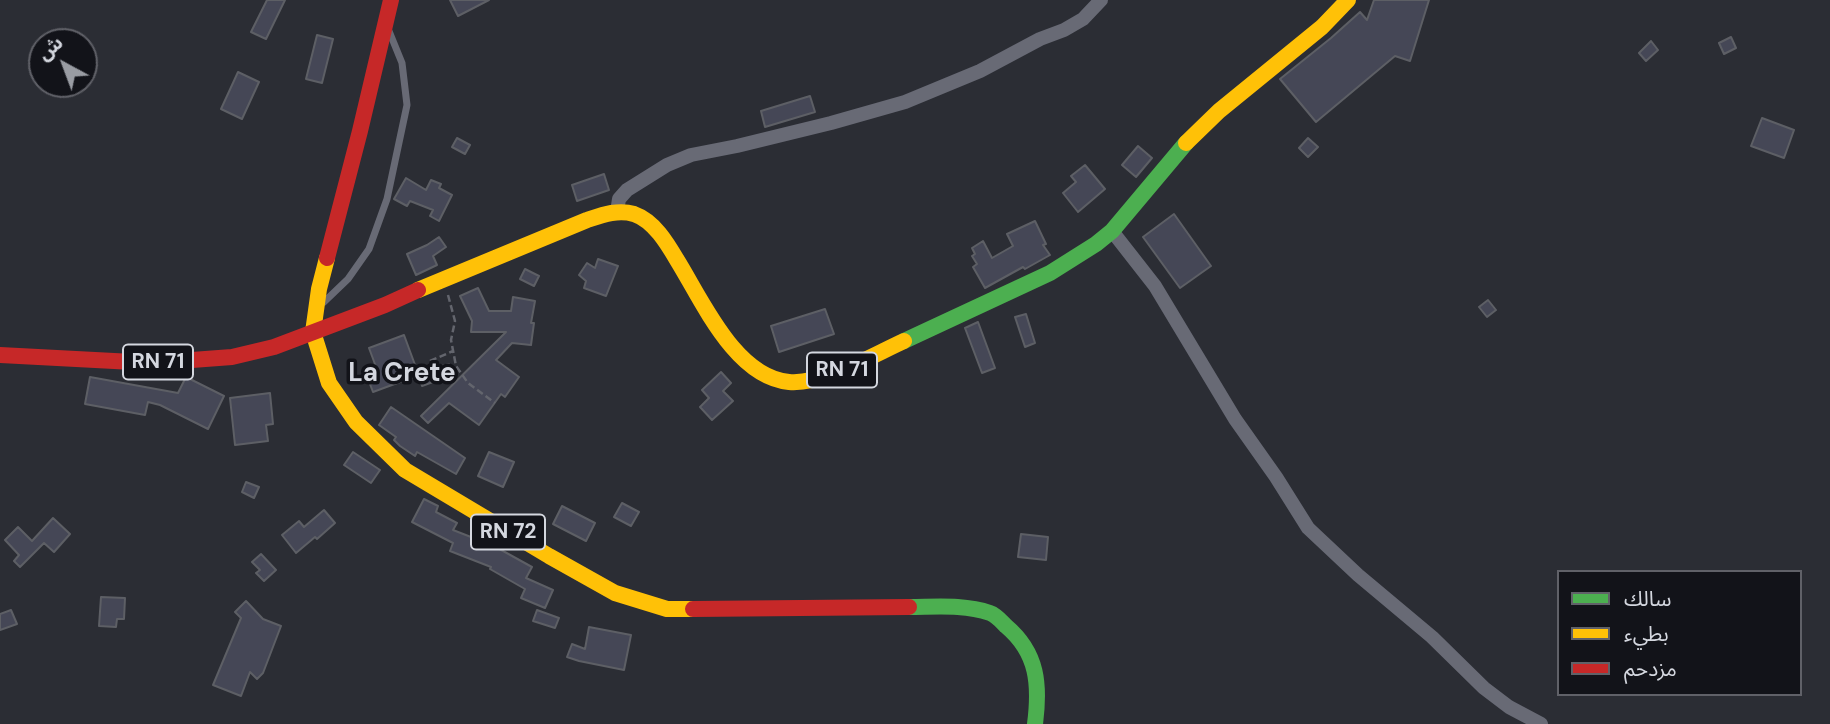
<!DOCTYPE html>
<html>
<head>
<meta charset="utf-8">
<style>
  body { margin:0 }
  #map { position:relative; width:1830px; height:724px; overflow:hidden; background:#2b2d34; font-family:"DM Sans","Noto Sans Arabic",sans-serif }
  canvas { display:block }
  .legend { position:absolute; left:1557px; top:570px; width:245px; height:126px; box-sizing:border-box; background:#121319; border:2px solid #606168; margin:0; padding:9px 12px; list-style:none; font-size:21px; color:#d4d7df }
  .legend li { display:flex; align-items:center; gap:14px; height:35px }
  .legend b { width:35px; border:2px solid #606168 }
  .north { position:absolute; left:28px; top:28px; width:70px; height:70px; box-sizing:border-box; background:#121319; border:2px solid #606168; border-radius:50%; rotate:319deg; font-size:19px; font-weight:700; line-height:28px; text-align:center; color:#d4d7df }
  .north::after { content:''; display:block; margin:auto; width:24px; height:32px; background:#999ca3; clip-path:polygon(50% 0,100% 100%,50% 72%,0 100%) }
</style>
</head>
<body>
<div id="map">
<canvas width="1830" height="724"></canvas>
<ul class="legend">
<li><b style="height:9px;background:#4caf50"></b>سالك</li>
<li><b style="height:9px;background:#ffc107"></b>بطيء</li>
<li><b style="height:9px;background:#c62828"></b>مزدحم</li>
</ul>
<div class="north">ش</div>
</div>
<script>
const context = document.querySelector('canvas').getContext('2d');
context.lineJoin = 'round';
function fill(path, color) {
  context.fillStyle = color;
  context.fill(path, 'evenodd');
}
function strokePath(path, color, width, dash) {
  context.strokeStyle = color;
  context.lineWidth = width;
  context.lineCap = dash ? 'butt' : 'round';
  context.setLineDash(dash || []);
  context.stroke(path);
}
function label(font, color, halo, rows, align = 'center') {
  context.font = font + ' "DM Sans",sans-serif';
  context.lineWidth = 7;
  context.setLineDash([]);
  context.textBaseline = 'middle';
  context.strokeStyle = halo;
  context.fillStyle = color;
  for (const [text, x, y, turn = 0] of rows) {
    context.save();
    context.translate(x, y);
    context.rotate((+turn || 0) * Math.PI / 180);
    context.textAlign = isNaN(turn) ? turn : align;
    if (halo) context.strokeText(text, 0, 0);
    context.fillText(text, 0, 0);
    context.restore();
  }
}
const building = new Path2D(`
  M 267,0 L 285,0 L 266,39 L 251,32 Z
  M 450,0 L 489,0 L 458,16 Z
  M 1374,0 L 1429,0 L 1410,61 L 1395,56 L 1316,122 L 1280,79 L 1331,38 L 1360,12 L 1367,20 Z
  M 317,35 L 333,39 L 322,83 L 306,79 Z
  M 1731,37 L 1736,48 L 1724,54 L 1719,43 Z
  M 1651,41 L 1658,50 L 1646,61 L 1639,53 Z
  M 238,72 L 259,82 L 242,119 L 221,109 Z
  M 810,96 L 815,112 L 765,127 L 761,111 Z
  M 1762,118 L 1794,130 L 1784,158 L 1751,146 Z
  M 457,138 L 470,145 L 465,154 L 452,147 Z
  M 1308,138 L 1318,147 L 1308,157 L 1299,148 Z
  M 1138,146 L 1152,158 L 1136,177 L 1122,165 Z
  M 1085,165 L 1105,189 L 1078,212 L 1063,193 L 1076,182 L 1071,176 Z
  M 604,174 L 609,190 L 577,201 L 572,185 Z
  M 406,178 L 426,190 L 431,180 L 441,184 L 439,188 L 452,195 L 439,221 L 430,216 L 433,210 L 410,201 L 407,206 L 394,199 Z
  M 1174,214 L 1211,266 L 1180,288 L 1143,237 Z
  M 1035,221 L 1046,244 L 1043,245 L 1050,255 L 1025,269 L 1023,267 L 985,288 L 973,267 L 977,264 L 972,256 L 975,254 L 972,248 L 983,241 L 992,258 L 1013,246 L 1007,234 Z
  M 439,237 L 446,247 L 433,256 L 437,265 L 416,275 L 407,254 L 427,245 Z
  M 598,259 L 618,266 L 606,296 L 584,288 L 586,281 L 579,275 L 587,263 L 595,268 Z
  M 525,269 L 539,276 L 534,286 L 520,279 Z
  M 478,288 L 489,311 L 511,311 L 513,297 L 535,301 L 531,323 L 534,323 L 531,345 L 512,343 L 496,360 L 519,377 L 505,397 L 501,394 L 479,425 L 449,403 L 428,423 L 421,416 L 506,332 L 471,332 L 472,321 L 460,296 Z
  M 1488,300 L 1496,310 L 1487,317 L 1479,307 Z
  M 825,309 L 834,334 L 779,352 L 771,326 Z
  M 1026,314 L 1035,343 L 1025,347 L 1015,317 Z
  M 978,322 L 995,368 L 982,373 L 965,328 Z
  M 404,335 L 418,373 L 449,364 L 452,375 L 422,386 L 419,375 L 373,392 L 368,379 L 379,375 L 369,348 Z
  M 721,372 L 731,383 L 723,391 L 733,401 L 712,420 L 700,407 L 709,398 L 702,390 Z
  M 90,377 L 178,393 L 186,377 L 224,396 L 208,429 L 160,405 L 148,402 L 145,415 L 85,404 Z
  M 270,393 L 273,424 L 266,425 L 268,441 L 235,445 L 230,398 Z
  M 391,407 L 465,458 L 456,474 L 417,452 L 415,456 L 400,446 L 394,440 L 396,437 L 379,425 Z
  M 353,452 L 380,470 L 371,483 L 344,465 Z
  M 489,452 L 514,462 L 503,487 L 478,476 Z
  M 246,482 L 259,487 L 254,498 L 242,492 Z
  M 424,499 L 438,506 L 436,512 L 457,523 L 453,530 L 494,546 L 532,567 L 526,578 L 553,590 L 545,608 L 521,598 L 525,589 L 490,569 L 491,567 L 450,551 L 453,543 L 412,522 Z
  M 622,503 L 639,512 L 631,526 L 614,517 Z
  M 562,506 L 595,523 L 586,541 L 553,524 Z
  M 324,510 L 335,523 L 317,539 L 315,537 L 296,553 L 282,535 L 299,521 L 304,527 Z
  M 53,518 L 70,534 L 54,552 L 44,543 L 20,567 L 14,561 L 19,555 L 5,540 L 18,527 L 32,541 Z
  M 1021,534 L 1048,537 L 1046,560 L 1018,557 Z
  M 261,554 L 276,570 L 264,581 L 256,573 L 260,570 L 252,562 Z
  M 101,597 L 125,598 L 124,619 L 117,619 L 116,627 L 99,626 Z
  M 246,601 L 263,619 L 281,626 L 263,673 L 257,679 L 250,672 L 241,696 L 213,685 L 241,618 L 235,612 Z
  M 11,610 L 17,624 L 0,630 L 0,614 Z
  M 537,610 L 559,618 L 555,628 L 533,621 Z
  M 589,627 L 631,635 L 624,670 L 579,661 L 567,657 L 572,644 L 585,649 Z`);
fill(building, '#454756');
strokePath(building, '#5d5f65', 2);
strokePath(new Path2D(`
  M 448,295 L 455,321 L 451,340 L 456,366 L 468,383 L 495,403
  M 430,361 L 453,351`), '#63656d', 2.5, [7, 3.5]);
strokePath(new Path2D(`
  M 324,302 L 348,279 L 369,249 L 387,199 L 407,105 L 402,63 L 389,31`), '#686a75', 7);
strokePath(new Path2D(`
  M 617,212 L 619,199 L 627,190 L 667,165 L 691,155 L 737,146 L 831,123 L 905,102 L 980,71 L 1040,39 L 1064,30 L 1083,19 L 1101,0
  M 1112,231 L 1155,286 L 1235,419 L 1276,477 L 1308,528 L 1358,575 L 1432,637 L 1484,688 L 1509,707 L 1541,724`), '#686a75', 14);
strokePath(new Path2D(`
  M 904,341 L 1050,273 L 1096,244 L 1112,231 L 1186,143
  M 909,607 C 935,607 964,604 990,613 C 996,615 1001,621 1006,626 C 1038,653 1040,685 1035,724`), '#4caf50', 16);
strokePath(new Path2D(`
  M 1186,143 L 1219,111 L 1322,27 L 1348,0
  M 327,258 L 319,289 L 313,332 L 329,383 L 356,422 L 405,470 L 549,556 L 615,593 L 667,609 L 693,609
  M 418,290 L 587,220 C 602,215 618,209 634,214 C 654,221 667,243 677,260 C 702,300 735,377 789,382 C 823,385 873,355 904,341`), '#ffc107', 16);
strokePath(new Path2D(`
  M 327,258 L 360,131 L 391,0
  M 0,355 L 152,363 L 232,357 L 274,347 L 385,305 L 418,290
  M 693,609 L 909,607`), '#c62828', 16);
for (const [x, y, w] of [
  [158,362,70],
  [842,370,70],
  [508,532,74]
]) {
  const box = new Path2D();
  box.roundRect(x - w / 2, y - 17.5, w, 35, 5);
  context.fillStyle = '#121319';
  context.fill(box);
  strokePath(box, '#d4d7df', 2);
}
label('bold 21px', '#d4d7df', null, [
  ["RN 71",158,362],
  ["RN 71",842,370],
  ["RN 72",508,532]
]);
label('bold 26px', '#d4d7df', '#121319', [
  ["La Crete",402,374]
]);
</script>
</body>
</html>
